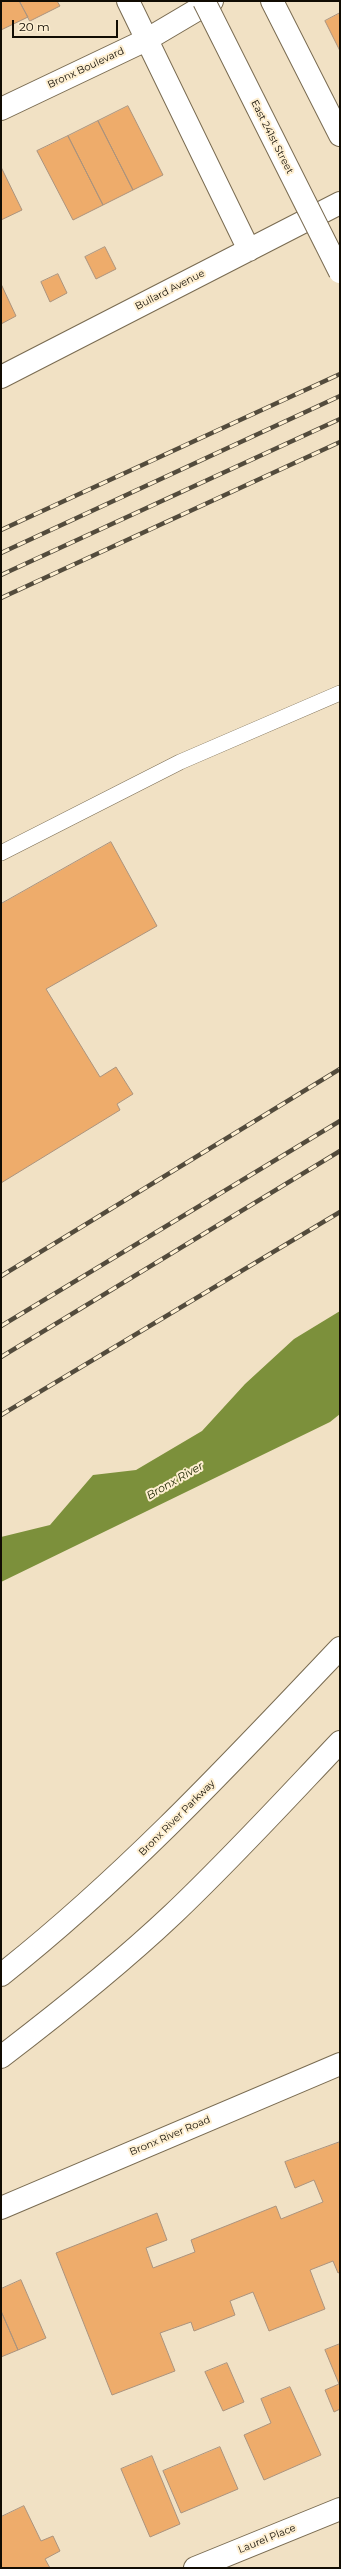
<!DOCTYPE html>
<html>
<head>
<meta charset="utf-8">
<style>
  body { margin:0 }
  #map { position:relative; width:341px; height:2569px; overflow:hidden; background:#f1e1c4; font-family:Montserrat,sans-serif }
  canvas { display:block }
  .frame { position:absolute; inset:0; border:2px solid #110c03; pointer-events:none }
  .scale { position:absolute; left:12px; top:20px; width:106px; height:18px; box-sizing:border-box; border:2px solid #110c03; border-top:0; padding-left:5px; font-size:12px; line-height:14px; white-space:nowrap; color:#110c03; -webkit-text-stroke:3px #feefd1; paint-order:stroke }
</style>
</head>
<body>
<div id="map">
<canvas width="341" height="2569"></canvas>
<div class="frame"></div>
<div class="scale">20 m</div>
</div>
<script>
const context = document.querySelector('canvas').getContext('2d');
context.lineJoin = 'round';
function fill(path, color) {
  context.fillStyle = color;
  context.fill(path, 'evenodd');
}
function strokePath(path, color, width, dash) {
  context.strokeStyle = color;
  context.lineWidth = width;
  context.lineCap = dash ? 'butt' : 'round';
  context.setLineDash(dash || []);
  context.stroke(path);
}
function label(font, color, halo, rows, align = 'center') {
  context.font = font + ' Montserrat,sans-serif';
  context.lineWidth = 4;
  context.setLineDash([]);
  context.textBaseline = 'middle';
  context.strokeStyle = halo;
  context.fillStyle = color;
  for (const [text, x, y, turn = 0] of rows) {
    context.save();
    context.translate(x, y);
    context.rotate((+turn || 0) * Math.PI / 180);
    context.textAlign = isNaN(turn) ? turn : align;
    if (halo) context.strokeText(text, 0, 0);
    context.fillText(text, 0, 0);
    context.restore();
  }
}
fill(new Path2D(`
  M 340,1311 L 340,1414 L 330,1422 L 1,1582 L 1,1537 L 50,1525 L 93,1475 L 136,1470 L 202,1431 L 245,1384 L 294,1339 Z`), '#7c903b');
const building = new Path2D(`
  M 1,1 L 19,1 L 28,17 L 1,30 Z
  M 20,1 L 57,1 L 60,6 L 30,21 Z
  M 340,13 L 340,51 L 325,21 Z
  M 128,106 L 163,175 L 133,190 L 98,121 Z
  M 98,121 L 133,190 L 103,205 L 68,136 Z
  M 68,136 L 103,205 L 73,220 L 37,151 Z
  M 2,169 L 22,210 L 1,220 L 1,170 Z
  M 105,247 L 116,269 L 96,279 L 85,257 Z
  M 58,274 L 67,293 L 50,302 L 41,282 Z
  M 2,286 L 16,316 L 1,324 L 1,287 Z
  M 111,842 L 157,926 L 46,989 L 100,1077 L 116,1067 L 133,1094 L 117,1104 L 120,1110 L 1,1183 L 1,904 Z
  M 340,2142 L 340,2272 L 338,2273 L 333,2261 L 310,2270 L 325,2309 L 269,2331 L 253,2292 L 230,2301 L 235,2315 L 194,2331 L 191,2322 L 160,2333 L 175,2371 L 112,2395 L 56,2253 L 157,2213 L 167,2240 L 146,2248 L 153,2268 L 195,2252 L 191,2240 L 276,2206 L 281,2219 L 323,2202 L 314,2180 L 295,2188 L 285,2162 Z
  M 21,2280 L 46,2338 L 18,2350 L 1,2311 L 1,2289 Z
  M 1,2311 L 18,2350 L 1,2357 Z
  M 340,2344 L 340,2409 L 334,2412 L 325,2390 L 339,2384 L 325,2350 Z
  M 227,2363 L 244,2402 L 223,2411 L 205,2372 Z
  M 290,2387 L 321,2455 L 264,2480 L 244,2435 L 271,2423 L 261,2399 Z
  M 220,2447 L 238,2489 L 181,2513 L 163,2471 Z
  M 152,2456 L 180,2524 L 150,2537 L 121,2469 Z
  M 24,2506 L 41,2541 L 53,2536 L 60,2551 L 45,2559 L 50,2568 L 1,2568 L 1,2517 Z`);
fill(building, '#eeac6b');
strokePath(building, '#ab937d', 1);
const lane = new Path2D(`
  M 1,853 L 180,762 L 340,693`);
const street = new Path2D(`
  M 128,1 L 249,250
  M 272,1 L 340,135
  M 1,109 L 146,40 L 212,1
  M 1,377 L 340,203
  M 195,2568 L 340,2509`);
const secondary = new Path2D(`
  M 1,2208 L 340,2064`);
const highway = new Path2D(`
  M 1,1975 C 125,1877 232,1762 340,1648
  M 1,2057 C 60,2012 119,1965 173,1914 C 231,1859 285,1800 340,1742`);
strokePath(lane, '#796b51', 16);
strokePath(street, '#796b51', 24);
strokePath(secondary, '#796b51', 24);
strokePath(highway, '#796b51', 24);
strokePath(lane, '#fff', 15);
strokePath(street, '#fff', 22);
strokePath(secondary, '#fff', 22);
strokePath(highway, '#fff', 22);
const rail = new Path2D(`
  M 1,530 L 340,374
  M 1,553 L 340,396
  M 1,575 L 340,419
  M 1,598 L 340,442
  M 1,1276 L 340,1069
  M 1,1326 L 340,1121
  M 1,1357 L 340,1151
  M 1,1415 L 340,1212`);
strokePath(rail, '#534b3c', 4.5);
strokePath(rail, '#feefd1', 3, [9]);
const secondaryBridge = new Path2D(`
  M 204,1 L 340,272`);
strokePath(secondaryBridge, '#796b51', 24, []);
strokePath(secondaryBridge, '#fff', 22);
label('10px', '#110c03', '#feefd1', [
  ["Bronx Boulevard",86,68,-25],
  ["East 241st Street",272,137,63],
  ["Bullard Avenue",170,290,-27],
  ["Bronx River Parkway",177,1818,-45],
  ["Bronx River Road",170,2136,-23],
  ["Laurel Place",267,2539,-22]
]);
label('italic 11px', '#272f0a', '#feefd1', [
  ["Bronx River",175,1481,-30]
]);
</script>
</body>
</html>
